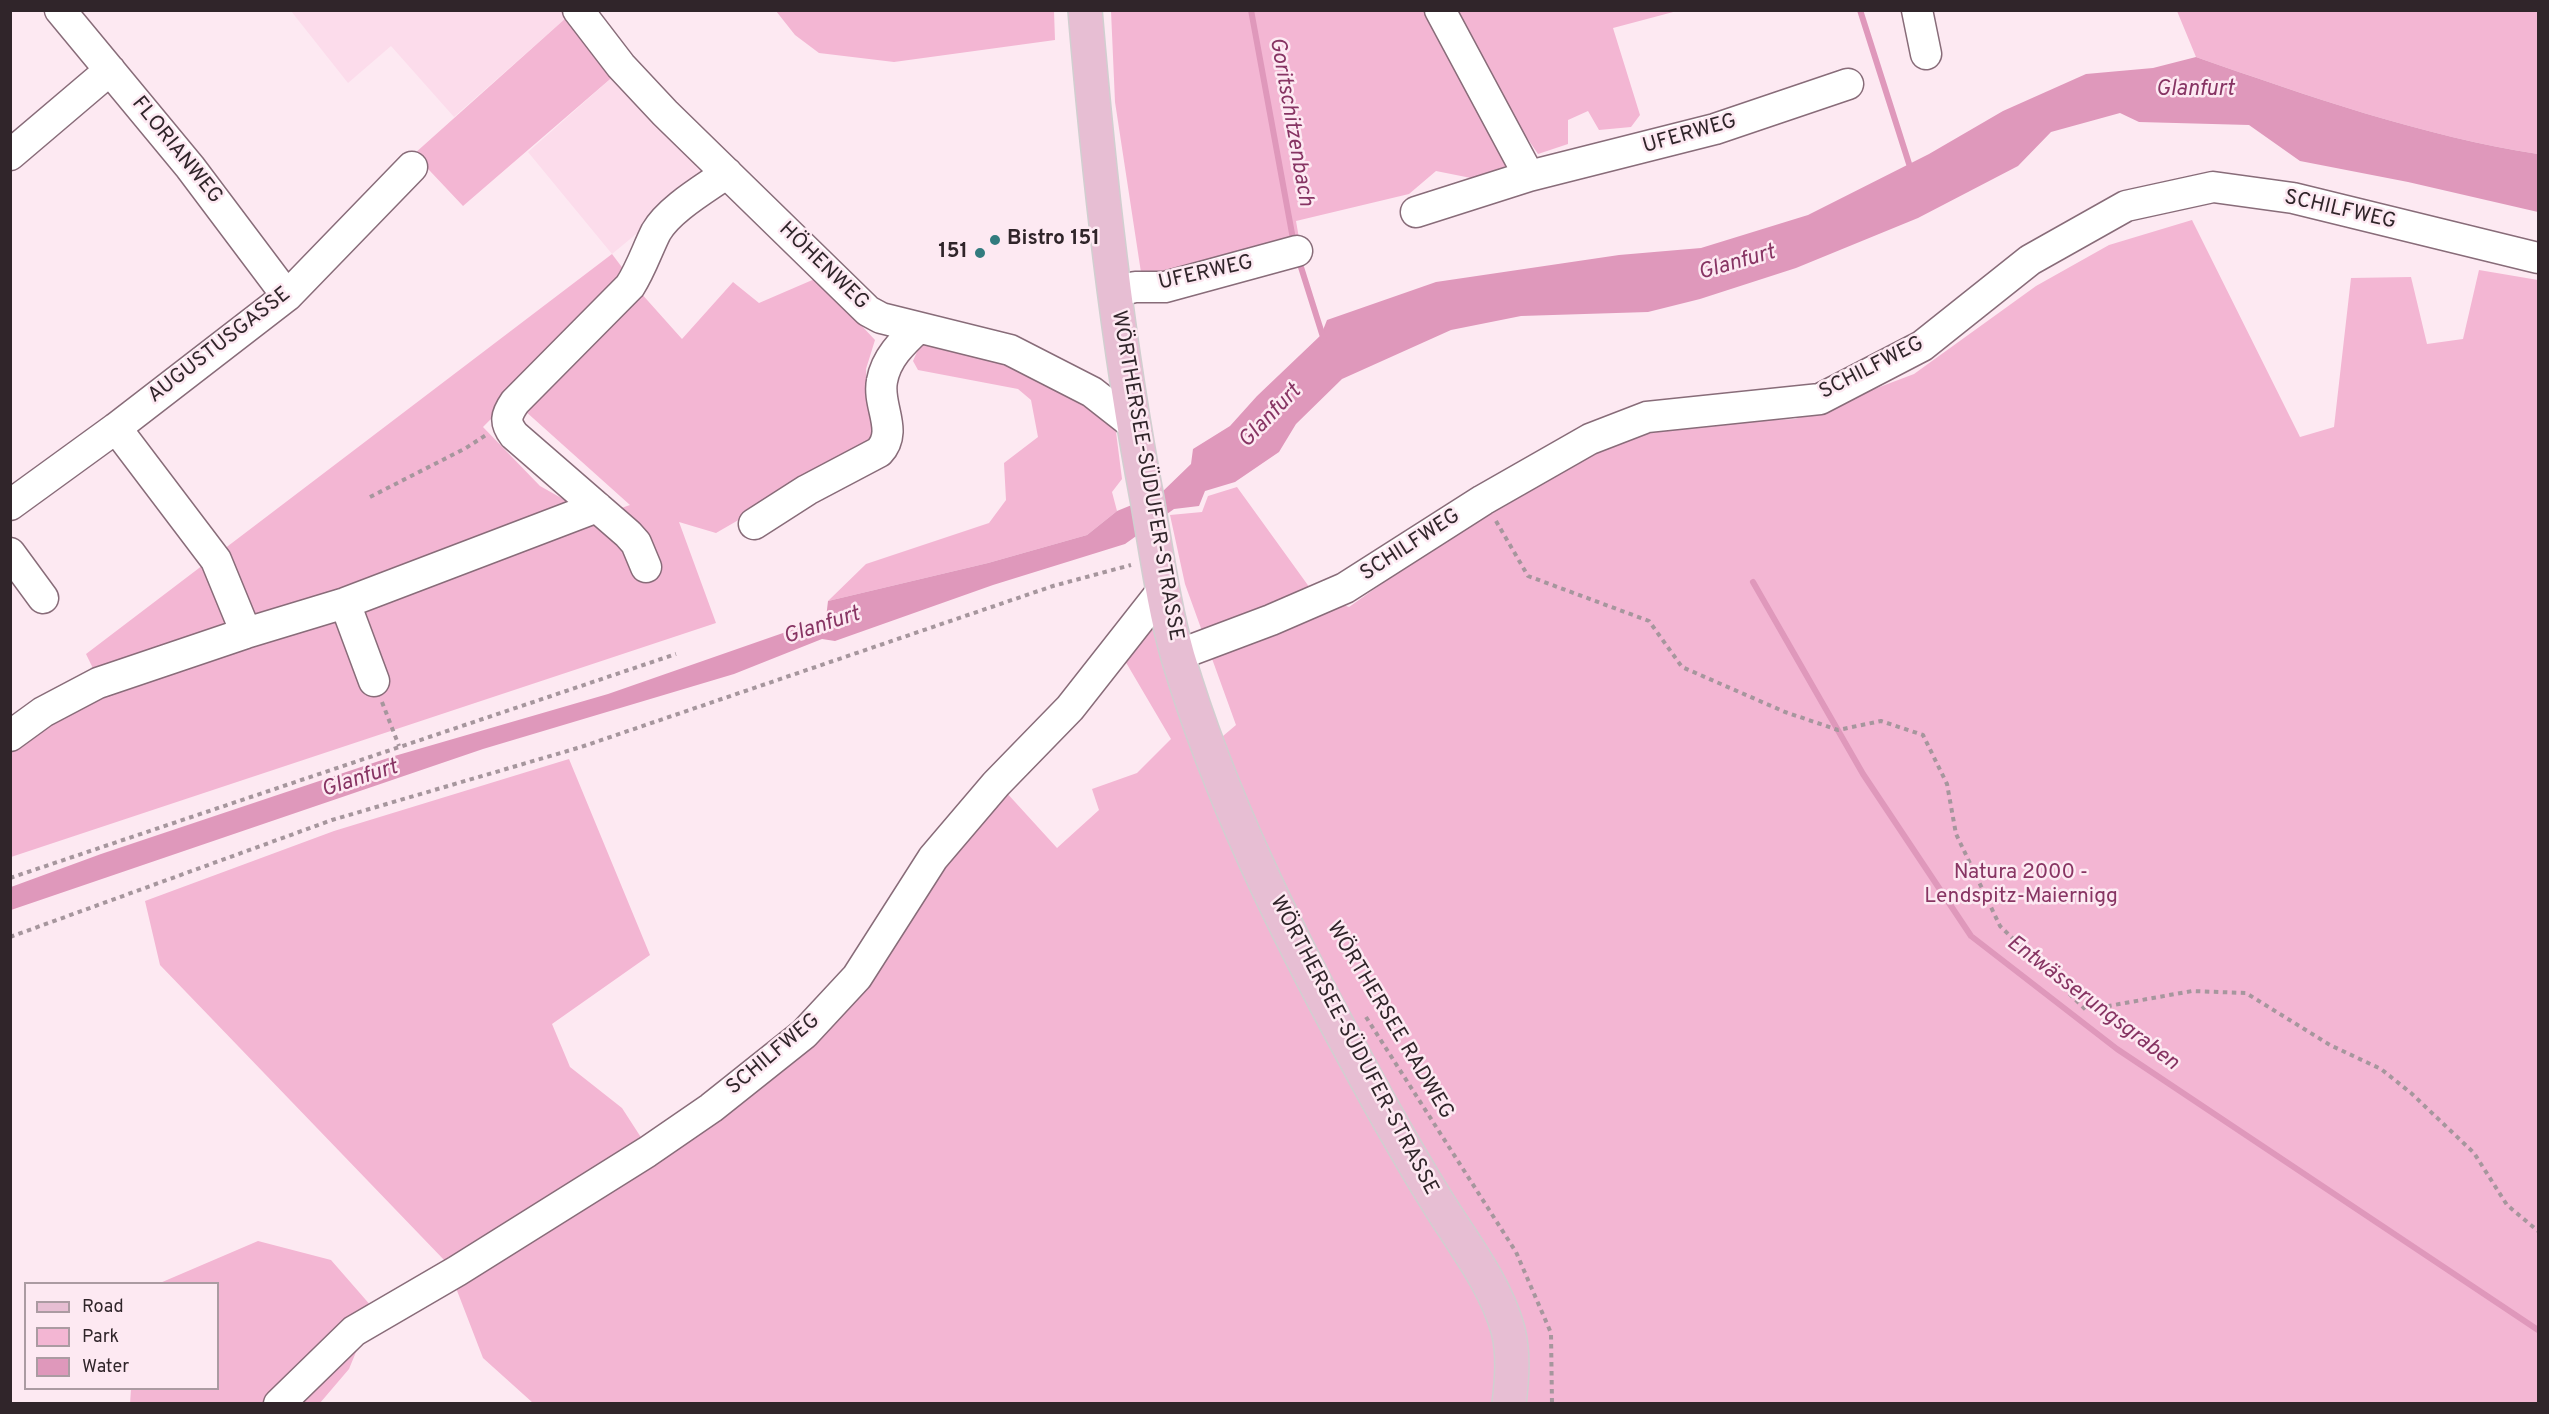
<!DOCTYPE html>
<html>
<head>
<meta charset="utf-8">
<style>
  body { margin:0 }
  #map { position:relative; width:2549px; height:1414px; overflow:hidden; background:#fde9f2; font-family:Overpass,sans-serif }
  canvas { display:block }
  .frame { position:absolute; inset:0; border:12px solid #30252a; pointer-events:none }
  .legend { position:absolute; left:24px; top:1282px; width:195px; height:108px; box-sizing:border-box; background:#fde9f2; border:2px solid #ab9ba2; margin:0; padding:8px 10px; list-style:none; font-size:18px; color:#30252a }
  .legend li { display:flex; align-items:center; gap:12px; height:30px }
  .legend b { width:30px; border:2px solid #ab9ba2 }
</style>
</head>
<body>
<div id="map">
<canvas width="2549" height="1414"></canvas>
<div class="frame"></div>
<ul class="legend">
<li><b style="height:8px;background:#e7bed3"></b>Road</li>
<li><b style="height:16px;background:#f3b6d3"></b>Park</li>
<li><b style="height:16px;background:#df98bb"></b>Water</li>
</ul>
</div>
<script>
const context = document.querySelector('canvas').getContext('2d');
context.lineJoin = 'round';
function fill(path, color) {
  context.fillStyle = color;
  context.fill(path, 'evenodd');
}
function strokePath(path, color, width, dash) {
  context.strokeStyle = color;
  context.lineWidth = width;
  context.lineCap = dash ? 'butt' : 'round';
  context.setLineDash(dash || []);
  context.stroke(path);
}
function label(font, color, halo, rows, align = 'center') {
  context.font = font + ' Overpass,sans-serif';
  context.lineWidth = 5;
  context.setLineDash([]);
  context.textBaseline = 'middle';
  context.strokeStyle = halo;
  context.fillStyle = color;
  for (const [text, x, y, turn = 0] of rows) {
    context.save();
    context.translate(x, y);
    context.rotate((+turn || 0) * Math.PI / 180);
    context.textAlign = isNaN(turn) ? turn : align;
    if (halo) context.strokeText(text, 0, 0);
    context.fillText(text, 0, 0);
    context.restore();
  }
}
fill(new Path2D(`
  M 563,10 L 567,17 L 454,117 L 391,46 L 348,83 L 291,11 Z
  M 616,74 L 710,173 L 612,254 L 528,152 Z`), '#fcdceb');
fill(new Path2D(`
  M 776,11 L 1054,11 L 1055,40 L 894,62 L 819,53 L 795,35 Z
  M 1111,11 L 1432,11 L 1508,152 L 1510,177 L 1491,182 L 1436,171 L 1409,194 L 1296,221 L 1300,244 L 1142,279 L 1115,102 Z
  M 1448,11 L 1677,11 L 1613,28 L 1640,115 L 1631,127 L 1599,130 L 1588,111 L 1568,120 L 1568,144 L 1538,154 L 1478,66 Z
  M 2177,11 L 2538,11 L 2538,154 C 2425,137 2305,95 2196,57 Z
  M 567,17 L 616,74 L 463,206 L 414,154 Z
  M 2192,220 L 2300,437 L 2334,427 L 2351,278 L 2411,277 L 2427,344 L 2463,339 L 2479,270 L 2538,280 L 2538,1403 L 533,1403 L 483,1358 L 446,1262 L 160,965 L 145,901 L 334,831 L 569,759 L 650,955 L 552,1024 L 570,1067 L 622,1108 L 644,1142 L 808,1045 L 937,872 L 1005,791 L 1057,848 L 1099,810 L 1092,789 L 1137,773 L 1171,739 L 1121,654 L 1151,619 L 1197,758 L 1236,725 L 1185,584 L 1170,515 L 1202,512 L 1208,496 L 1237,487 L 1315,595 L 1349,607 L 1511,492 L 1650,425 L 1795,419 L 1914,374 L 2036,286 L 2109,245 Z
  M 612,254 L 630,278 L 483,427 L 540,486 L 595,517 L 630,505 L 524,410 L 640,292 L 682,339 L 733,282 L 759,303 L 817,278 L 875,340 L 866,369 L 868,406 L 877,440 L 716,533 L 679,522 L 716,623 L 11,857 L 11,742 L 105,693 L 86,654 Z
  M 923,338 L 1006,357 L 1086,402 L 1116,432 L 1122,479 L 1112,492 L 1117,511 L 1087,535 L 988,563 L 828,601 L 866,564 L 989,523 L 1006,500 L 1004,463 L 1038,437 L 1031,400 L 1018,389 L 918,370 L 913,361 Z
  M 258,1241 L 331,1260 L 372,1307 L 363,1335 L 349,1369 L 320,1403 L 130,1404 L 131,1389 L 218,1388 L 218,1284 L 160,1283 Z`), '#f3b6d3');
fill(new Path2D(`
  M 2196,57 C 2305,95 2425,137 2538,154 L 2538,212 L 2408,182 L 2300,161 L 2249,125 L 2139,122 L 2120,113 L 2051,132 L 2018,166 L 1918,218 L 1796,268 L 1700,299 L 1648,312 L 1521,316 L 1451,330 L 1342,379 L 1296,424 L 1279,452 L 1235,482 L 1205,491 L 1199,506 L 1174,509 L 1125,544 L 993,585 L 835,641 L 822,639 L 734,674 L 483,749 L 11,910 L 11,887 L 101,854 L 391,757 L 608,694 L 826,618 L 828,601 L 988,563 L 1087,535 L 1117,511 L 1161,493 L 1191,464 L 1193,449 L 1230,426 L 1257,396 L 1321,335 L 1327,320 L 1436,282 L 1619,255 L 1701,248 L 1808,215 L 1929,154 L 2003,111 L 2086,74 L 2153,68 Z`), '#df98bb');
strokePath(new Path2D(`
  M 1251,10 L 1293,239
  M 1860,10 L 1911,170
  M 1300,264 L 1324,340
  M 1753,582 L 1863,774 L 1971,936 L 2117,1049 L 2538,1330`), '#df98bb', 6);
const minor = new Path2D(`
  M 60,10 L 190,167 L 287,296
  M 578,10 L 621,66 L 665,113 L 868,311 L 881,318 L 1010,350 L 1092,392 L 1134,425
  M 1440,10 L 1529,176
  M 1917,10 L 1926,54
  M 10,155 L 110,70
  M 1416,212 L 1529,176 L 1715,129 L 1848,84
  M 1115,292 L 1135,287 L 1165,287 L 1297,251
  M 116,428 L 216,560 L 246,633
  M 10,505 L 116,428 L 287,296 L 412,167
  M 754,524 L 807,490 L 879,452 C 899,431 877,406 882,381 C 886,358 902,343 918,328
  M 10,553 L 43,598
  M 646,567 L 636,543 L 628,534 L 514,435 C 504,422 506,415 515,402 L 630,286 C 641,269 647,250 656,232 C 669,209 706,188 727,173
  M 345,603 L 374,681
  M 1178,655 L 1271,620 L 1345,588 L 1483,500 L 1590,439 L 1647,417 L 1820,399 L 1922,346 L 2030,260 L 2126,206 L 2213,187 L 2293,198 L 2538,258
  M 10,736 L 43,712 L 98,683 L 246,633 L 345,603 L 597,507
  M 279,1404 L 354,1331 L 457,1271 L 647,1152 L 711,1108 L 804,1034 L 857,977 L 933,858 L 996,784 L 1070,708 L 1162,591`);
const major = new Path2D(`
  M 1085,10 C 1099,176 1117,341 1148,504 C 1157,556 1164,607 1178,657 C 1220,798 1285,929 1355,1058 C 1382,1108 1410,1158 1440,1206 C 1464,1244 1496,1286 1508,1330 C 1514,1354 1512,1379 1509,1404`);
strokePath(minor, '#886c79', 33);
strokePath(major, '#d1cfd0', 36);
strokePath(new Path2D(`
  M 370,497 L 466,448 L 486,435
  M 1496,521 L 1528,576 L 1649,621 L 1682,667 L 1785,712 L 1838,730 L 1881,721 L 1923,735 L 1947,784 L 1956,834 L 2000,926 L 2086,1010 L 2192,991 L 2246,993 L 2330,1045 L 2381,1069 L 2411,1093 L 2474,1153 L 2507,1205 L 2538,1231
  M 382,702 L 399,746
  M 10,878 L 676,654
  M 10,937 L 332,820 L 581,747 L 1053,586 L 1131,565
  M 1366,1017 L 1516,1252 L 1551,1333 L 1552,1404`), '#a6969d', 4, [4.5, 4.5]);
strokePath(minor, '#fff', 30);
strokePath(major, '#e7bed3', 33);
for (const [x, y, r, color] of [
  [995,240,6,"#327b7e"],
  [980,253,6,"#327b7e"]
]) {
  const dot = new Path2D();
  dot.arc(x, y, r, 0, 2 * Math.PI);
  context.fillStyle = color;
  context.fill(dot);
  strokePath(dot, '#fde9f2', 2);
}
label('21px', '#30252a', '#fde9f2', [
  ["UFERWEG",1690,135,-16],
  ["FLORIANWEG",176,151,51],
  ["SCHILFWEG",2340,211,13],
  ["HÖHENWEG",823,267,44],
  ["UFERWEG",1206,274,-13],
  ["AUGUSTUSGASSE",220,346,-38],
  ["SCHILFWEG",1872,369,-27],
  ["WÖRTHERSEE-SÜDUFER-STRASSE",1146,476,80],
  ["SCHILFWEG",1411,546,-33],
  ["WÖRTHERSEE RADWEG",1389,1021,59],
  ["WÖRTHERSEE-SÜDUFER-STRASSE",1353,1046,62],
  ["SCHILFWEG",774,1055,-40]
]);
label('bold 21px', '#30252a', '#fde9f2', [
  ["Bistro 151",1007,240],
  ["151",968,253,"right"]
], 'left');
label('21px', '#883563', '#fde9f2', [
  ["Natura 2000 -",2021,874],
  ["Lendspitz-Maiernigg",2021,898]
]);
label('italic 22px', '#873463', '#fde9f2', [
  ["Glanfurt",2195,91],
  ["Goritschitzenbach",1290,122,80],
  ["Glanfurt",1737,264,-16],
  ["Glanfurt",1271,417,-46],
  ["Glanfurt",822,627,-18],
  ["Glanfurt",360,780,-18],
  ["Entwässerungsgraben",2092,1004,37]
]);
</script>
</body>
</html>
